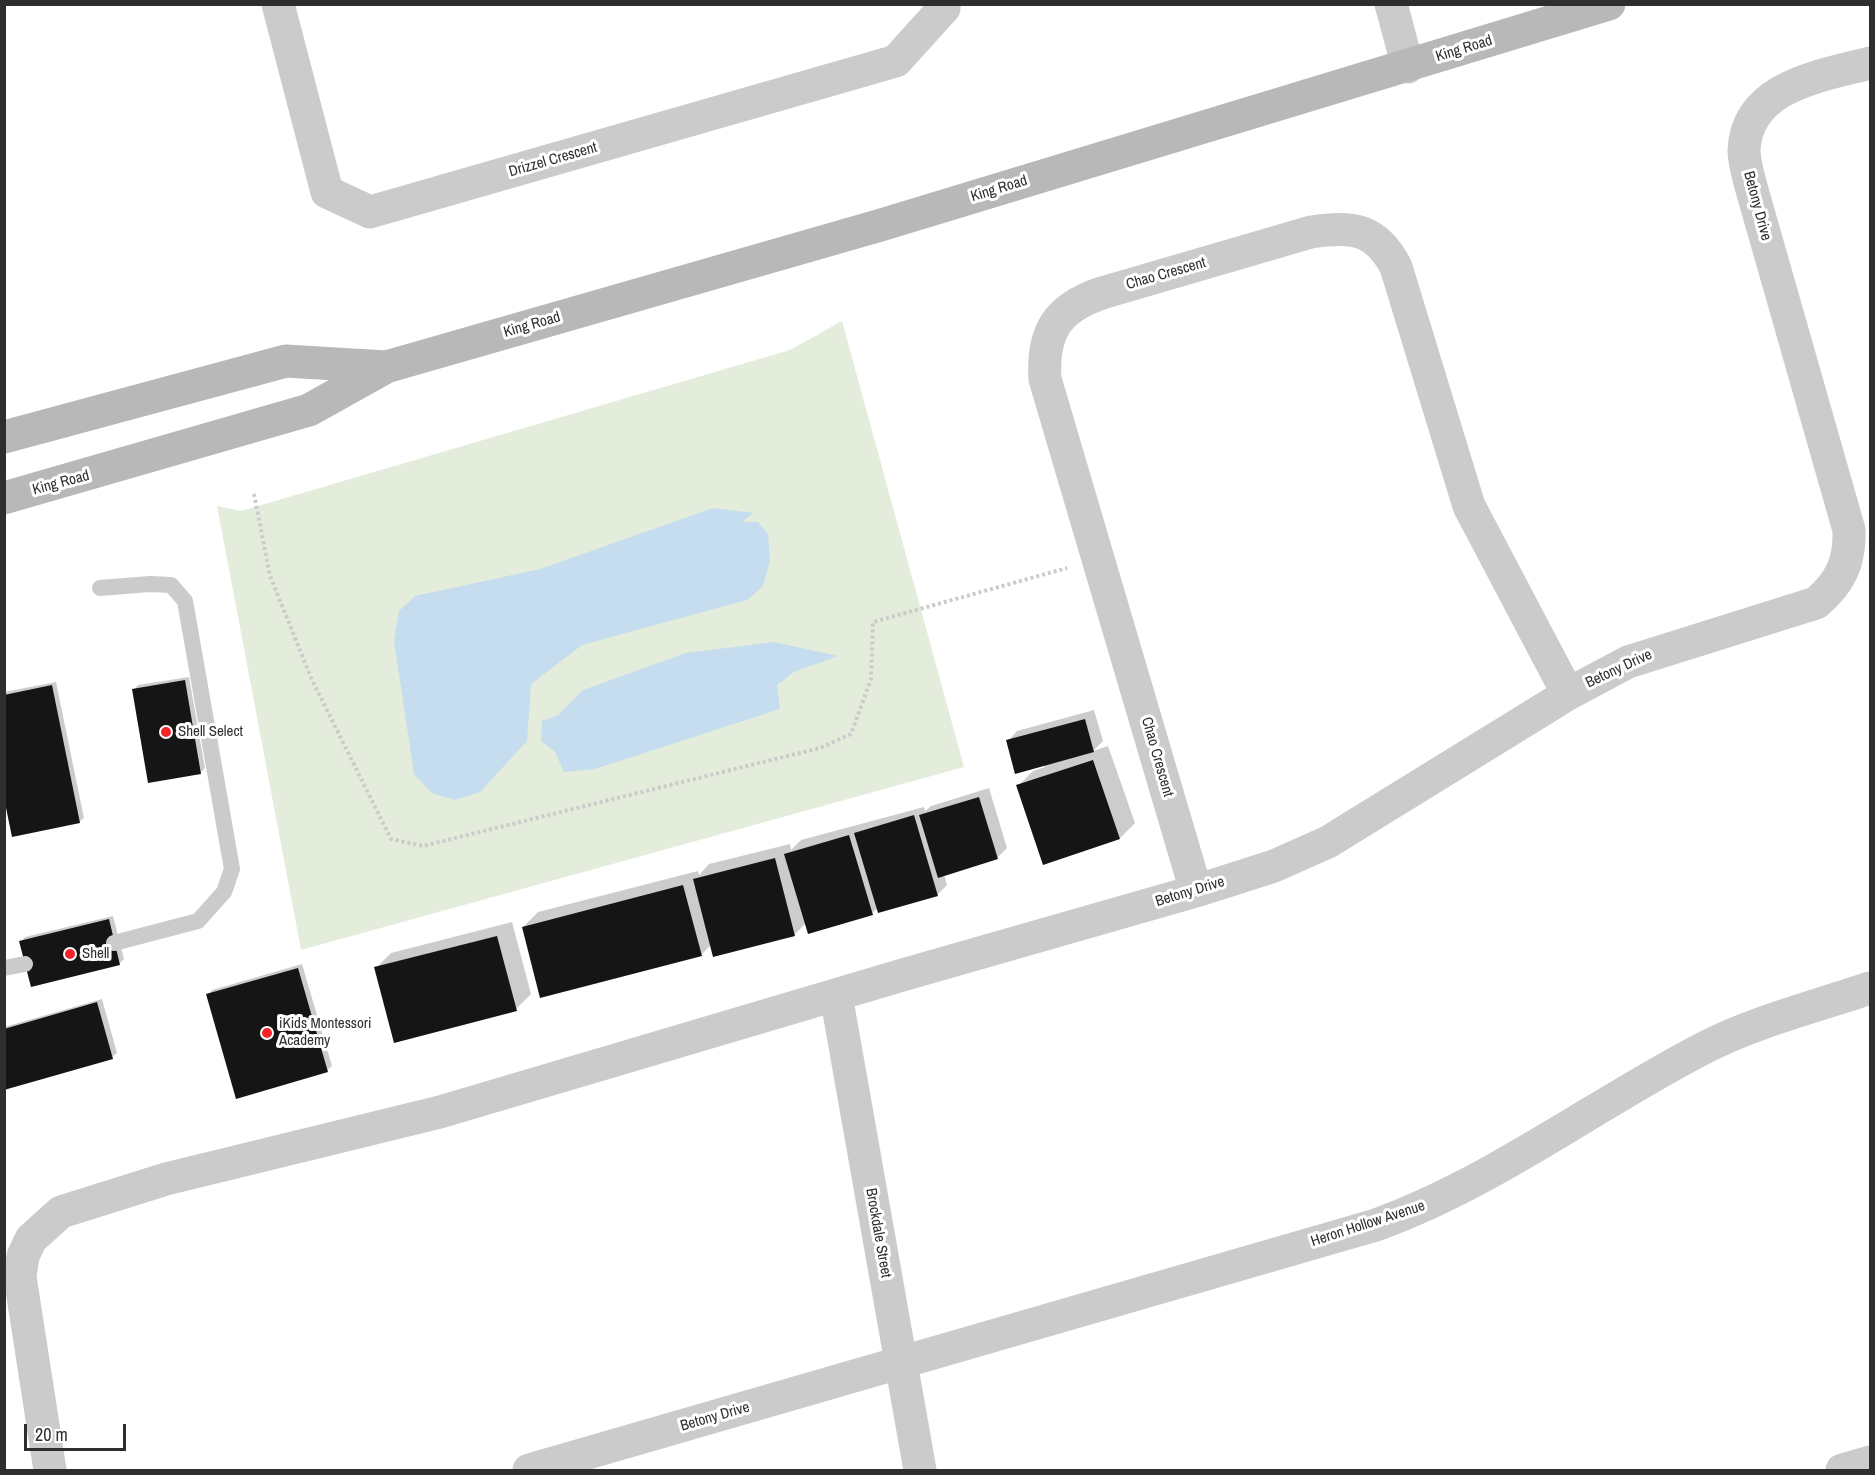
<!DOCTYPE html>
<html>
<head>
<meta charset="utf-8">
<style>
  body { margin:0 }
  #map { position:relative; width:1875px; height:1475px; overflow:hidden; background:#fff; font-family:"Archivo Narrow",sans-serif }
  canvas { display:block }
  .frame { position:absolute; inset:0; border:6px solid #2e2e2e; pointer-events:none }
  .scale { position:absolute; left:24px; top:1424px; width:102px; height:27px; box-sizing:border-box; border:3px solid #2e2e2e; border-top:0; padding-left:8px; font-size:18px; line-height:21px; white-space:nowrap; color:#2e2e2e; -webkit-text-stroke:4px #fff; paint-order:stroke }
</style>
</head>
<body>
<div id="map">
<canvas width="1875" height="1475"></canvas>
<div class="frame"></div>
<div class="scale">20 m</div>
</div>
<script>
const context = document.querySelector('canvas').getContext('2d');
context.lineJoin = 'round';
function fill(path, color) {
  context.fillStyle = color;
  context.fill(path, 'evenodd');
}
function strokePath(path, color, width, dash) {
  context.strokeStyle = color;
  context.lineWidth = width;
  context.lineCap = dash ? 'butt' : 'round';
  context.setLineDash(dash || []);
  context.stroke(path);
}
function label(font, color, halo, rows, align = 'center') {
  context.font = font + ' "Archivo Narrow",sans-serif';
  context.lineWidth = 6;
  context.setLineDash([]);
  context.textBaseline = 'middle';
  context.strokeStyle = halo;
  context.fillStyle = color;
  for (const [text, x, y, turn = 0] of rows) {
    context.save();
    context.translate(x, y);
    context.rotate((+turn || 0) * Math.PI / 180);
    context.textAlign = isNaN(turn) ? turn : align;
    if (halo) context.strokeText(text, 0, 0);
    context.fillText(text, 0, 0);
    context.restore();
  }
}
fill(new Path2D(`
  M 842,321 L 964,767 L 301,950 L 217,506 L 241,511 L 790,350 Z`), '#e4eddb');
fill(new Path2D(`
  M 713,508 L 753,513 L 742,522 L 758,522 L 768,534 L 770,561 L 763,586 L 747,600 L 582,645 L 531,684 L 527,741 L 480,792 L 455,800 L 432,793 L 414,774 L 394,641 L 399,611 L 415,596 L 540,569 Z
  M 774,642 L 838,656 L 794,672 L 777,685 L 780,709 L 595,769 L 564,772 L 555,752 L 541,741 L 542,721 L 558,715 L 583,690 L 686,653 Z`), '#c5ddee');
fill(new Path2D(`
  M 189,677 L 205,768 L 200,773 L 134,690 L 138,685 Z
  M 56,682 L 84,818 L 79,822 L 4,790 L 4,692 Z
  M 1094,710 L 1103,741 L 1093,751 L 1108,746 L 1135,823 L 1120,838 L 1044,863 L 1018,786 L 1033,771 L 1045,767 L 1008,741 L 1017,731 Z
  M 989,788 L 1007,848 L 997,858 L 944,874 L 947,885 L 937,895 L 878,908 L 872,913 L 806,923 L 794,935 L 711,945 L 701,955 L 523,927 L 538,912 L 698,871 L 699,875 L 709,864 L 790,844 L 791,850 L 801,840 L 924,807 L 925,811 L 931,806 Z
  M 113,916 L 124,959 L 119,964 L 21,942 L 25,937 Z
  M 512,922 L 531,994 L 516,1009 L 376,968 L 391,953 Z
  M 302,964 L 332,1066 L 327,1070 L 208,995 L 212,990 Z
  M 102,999 L 117,1053 L 112,1057 L 4,1088 L 4,1027 Z`), '#0003');
fill(new Path2D(`
  M 185,680 L 201,774 L 148,783 L 132,689 Z
  M 52,685 L 80,823 L 12,837 L 4,798 L 4,695 Z
  M 1085,719 L 1094,752 L 1015,774 L 1006,740 Z
  M 1093,760 L 1120,839 L 1043,865 L 1016,785 Z
  M 979,797 L 998,859 L 938,878 L 919,815 Z
  M 914,815 L 938,896 L 878,913 L 854,833 Z
  M 849,835 L 873,915 L 808,934 L 784,854 Z
  M 775,858 L 795,936 L 713,957 L 693,879 Z
  M 683,885 L 702,956 L 540,998 L 522,927 Z
  M 109,919 L 120,965 L 31,987 L 19,941 Z
  M 497,936 L 517,1011 L 394,1043 L 374,967 Z
  M 298,968 L 328,1072 L 236,1099 L 206,994 Z
  M 97,1002 L 113,1059 L 4,1090 L 4,1029 Z`), '#151515');
strokePath(new Path2D(`
  M 254,494 L 270,576 L 312,680 L 391,839 L 423,846 L 820,748 L 851,734 L 871,679 L 873,622 L 1067,568`), '#cbcbcb', 4, [3, 3]);
strokePath(new Path2D(`
  M 100,588 L 150,584 L 171,585 L 185,601 L 232,869 L 224,892 L 198,921 L 114,943
  M 4,968 L 25,964`), '#cbcbcb', 16);
strokePath(new Path2D(`
  M 278,4 L 327,192 L 370,212 L 896,61 L 944,8 L 944,4
  M 1391,4 L 1408,67
  M 1196,891 L 1045,379 C 1042,332 1057,308 1102,293 L 1311,232 C 1352,226 1376,228 1396,267 L 1469,506 L 1568,694
  M 836,995 L 920,1470
  M 50,1470 L 20,1277 L 23,1256 L 31,1239 L 61,1212 L 166,1179 L 440,1112 L 906,974 L 1196,891 L 1274,866 L 1328,842 L 1568,694 L 1628,662 L 1816,603 C 1841,582 1850,562 1849,530 L 1752,190 C 1749,178 1744,163 1744,150 C 1747,85 1822,76 1870,63
  M 529,1470 L 1376,1225 C 1492,1183 1591,1107 1700,1050 C 1753,1022 1814,1007 1870,988
  M 1842,1470 L 1870,1462`), '#cbcbcb', 33);
strokePath(new Path2D(`
  M 4,437 L 286,361 L 386,367
  M 4,498 L 309,410 L 386,367 L 881,225 L 1609,4`), '#b8b8b8', 33);
for (const [x, y, r, color] of [
  [166,732,6,"#f42229"],
  [70,954,6,"#f42229"],
  [267,1033,6,"#f42229"]
]) {
  const dot = new Path2D();
  dot.arc(x, y, r, 0, 2 * Math.PI);
  context.fillStyle = color;
  context.fill(dot);
  strokePath(dot, '#fff', 2);
}
label('15px', '#2e2e2e', '#fff', [
  ["King Road",1464,49,-17],
  ["Drizzel Crescent",553,160,-16],
  ["King Road",999,189,-17],
  ["Betony Drive",1757,206,75],
  ["Chao Crescent",1166,274,-16],
  ["King Road",532,325,-16],
  ["King Road",61,483,-15],
  ["Betony Drive",1619,669,-25],
  ["Chao Crescent",1157,757,74],
  ["Betony Drive",1190,892,-17],
  ["Heron Hollow Avenue",1368,1224,-18],
  ["Brockdale Street",878,1233,80],
  ["Betony Drive",715,1417,-16]
]);
label('15px', '#2e2e2e', '#fff', [
  ["Shell Select",178,732],
  ["Shell",82,954],
  ["iKids Montessori",279,1024],
  ["Academy",279,1041]
], 'left');
</script>
</body>
</html>
